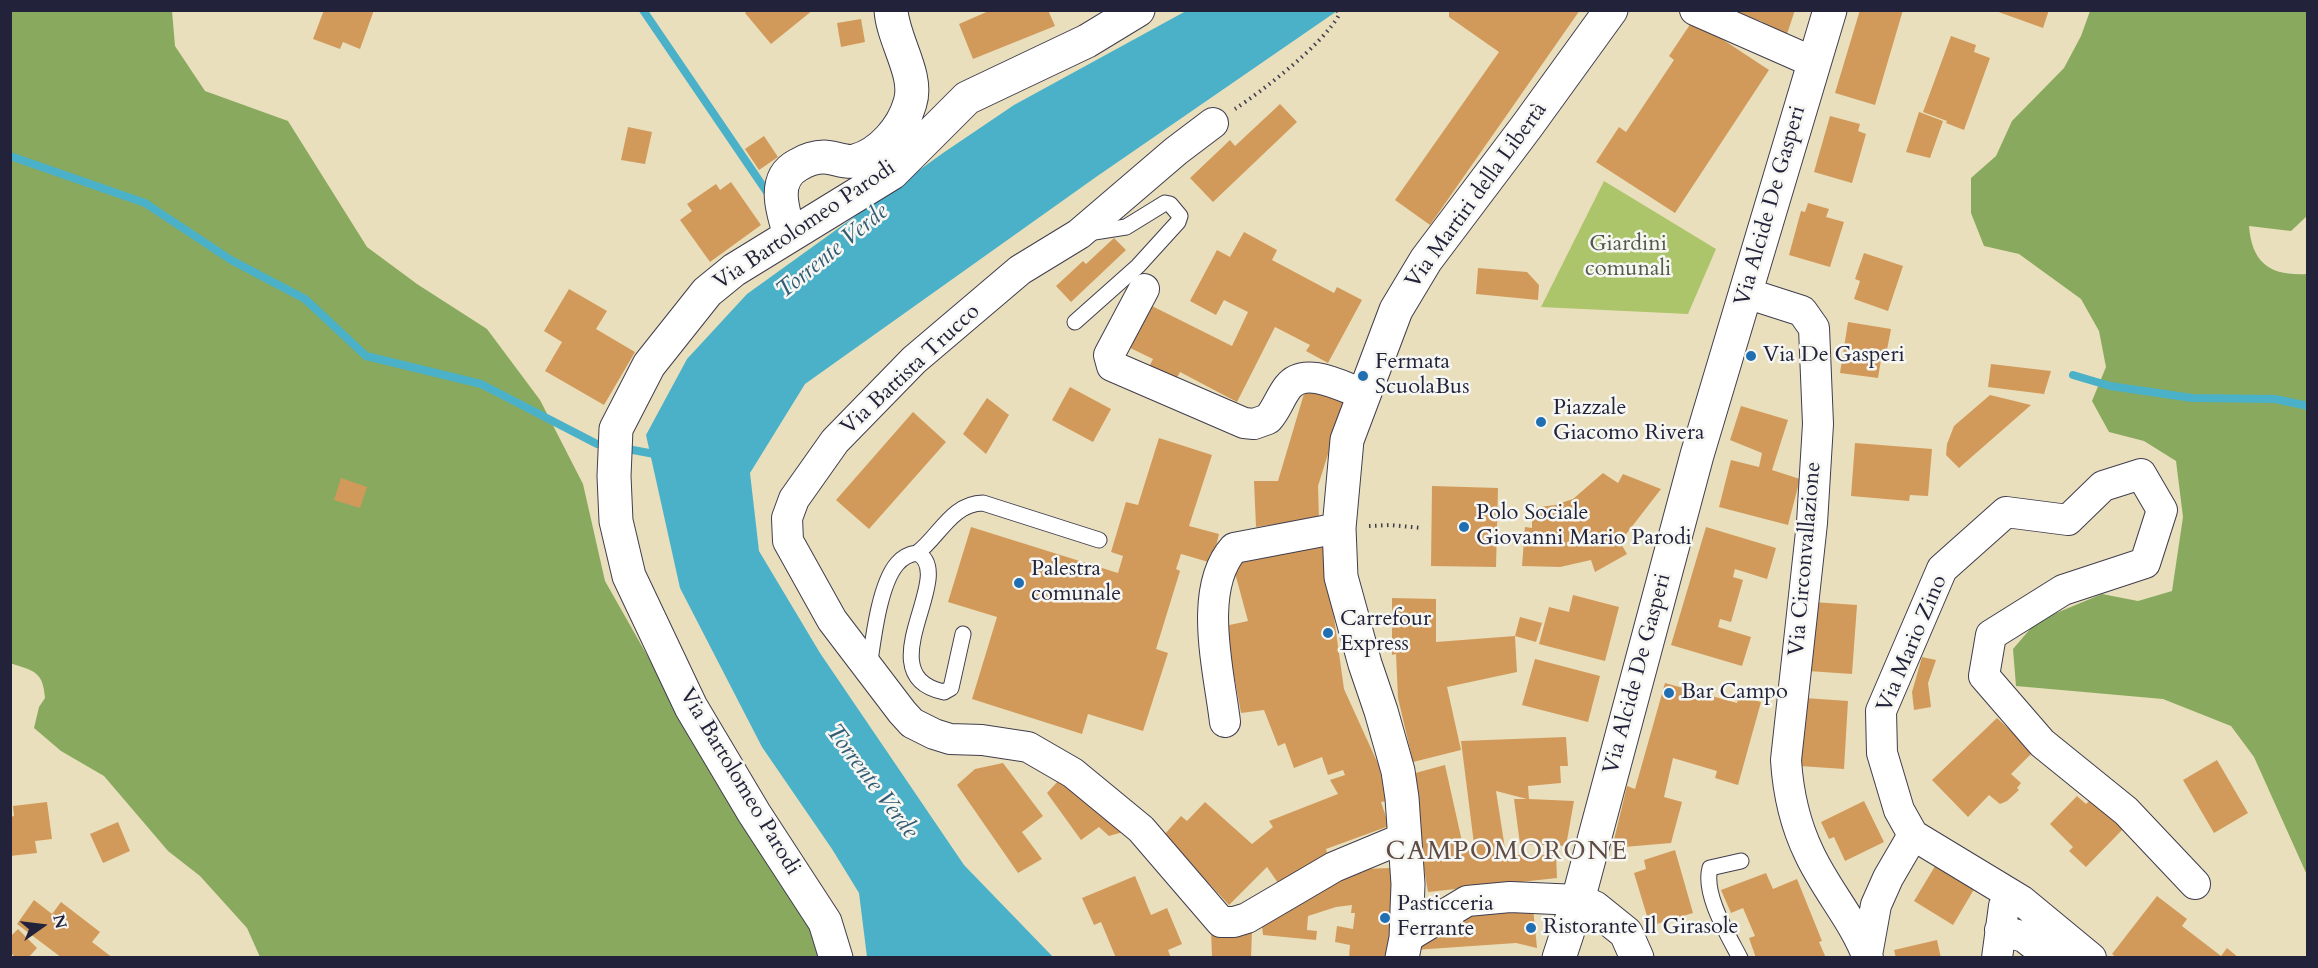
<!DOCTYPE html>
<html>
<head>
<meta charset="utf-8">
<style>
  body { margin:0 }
  #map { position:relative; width:2318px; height:968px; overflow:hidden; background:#e9dfbc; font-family:Cardo,serif }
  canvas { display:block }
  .frame { position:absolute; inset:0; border:12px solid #22223b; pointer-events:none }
  .north { position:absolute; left:12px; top:896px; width:60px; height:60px; -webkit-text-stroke:4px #f6f6f2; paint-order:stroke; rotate:76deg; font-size:16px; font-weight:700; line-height:24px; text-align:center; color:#22223b }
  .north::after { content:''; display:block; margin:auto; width:21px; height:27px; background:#22223b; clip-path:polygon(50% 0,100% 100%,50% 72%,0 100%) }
</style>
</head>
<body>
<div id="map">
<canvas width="2318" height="968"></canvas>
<div class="frame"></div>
<div class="north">N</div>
</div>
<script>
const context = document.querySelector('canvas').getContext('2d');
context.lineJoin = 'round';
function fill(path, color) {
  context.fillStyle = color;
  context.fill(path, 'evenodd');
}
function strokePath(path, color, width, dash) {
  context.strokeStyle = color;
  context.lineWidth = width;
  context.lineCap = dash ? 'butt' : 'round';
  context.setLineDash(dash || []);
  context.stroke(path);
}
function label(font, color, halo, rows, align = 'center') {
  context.font = font + ' Cardo,serif';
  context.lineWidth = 5;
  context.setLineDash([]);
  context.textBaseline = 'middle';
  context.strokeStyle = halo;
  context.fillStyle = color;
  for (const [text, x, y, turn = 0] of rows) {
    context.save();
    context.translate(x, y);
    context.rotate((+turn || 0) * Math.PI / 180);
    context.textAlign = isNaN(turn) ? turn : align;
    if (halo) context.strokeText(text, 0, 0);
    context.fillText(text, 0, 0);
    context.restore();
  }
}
fill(new Path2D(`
  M 1604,181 L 1716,249 L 1688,314 L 1541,307 Z`), '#acc56a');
fill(new Path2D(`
  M 10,11 L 172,11 L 175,46 L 205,91 L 288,121 L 367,247 L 417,284 L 487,329 L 540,400 L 583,484 L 605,581 L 694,738 L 818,937 L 818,957 L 260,957 L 247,928 L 200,876 L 168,851 L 104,776 L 61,751 L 34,728 L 39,707 L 45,698 C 43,671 34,671 10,663 Z
  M 2090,11 L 2307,11 L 2307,216 L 2291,231 L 2249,226 C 2252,264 2271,276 2307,274 L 2307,875 L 2254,757 L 2231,726 L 2163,699 L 2016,686 L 2013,649 L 2037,621 L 2102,594 L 2138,601 L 2172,591 L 2183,517 L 2176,461 L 2144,441 L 2109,432 L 2092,401 L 2106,367 L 2099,331 L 2081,299 L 2019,254 L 1984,246 L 1971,213 L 1971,178 L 1996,156 L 2012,121 L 2064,68 L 2081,36 Z`), '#89aa5e');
fill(new Path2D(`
  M 1186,11 L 1337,11 L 1096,177 L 805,384 L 750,473 L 759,551 L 820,653 L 964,865 L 1053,957 L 867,957 L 859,893 L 832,849 L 762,747 L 680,588 L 646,435 L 687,359 L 747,294 L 943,153 L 1014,105 Z`), '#4ab1c9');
strokePath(new Path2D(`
  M 643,10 L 771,198
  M 10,156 L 145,203 L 231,260 L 305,299 L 366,356 L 481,384 L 597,444 L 610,446
  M 2073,375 L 2110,386 L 2192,398 L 2275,399 L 2308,406
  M 622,448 L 660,455`), '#4ab1c9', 8);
fill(new Path2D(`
  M 324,10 L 374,10 L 360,49 L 343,42 L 340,49 L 313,39 Z
  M 748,10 L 813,10 L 771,44 L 745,13 Z
  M 991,10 L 1048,10 L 1055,26 L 973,59 L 959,24 Z
  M 1449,10 L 1580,10 L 1430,225 L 1395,200 L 1499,52 L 1449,17 Z
  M 1795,10 L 1786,37 L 1761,28 L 1763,22 L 1731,11 Z
  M 1860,10 L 1903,10 L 1875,105 L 1835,93 Z
  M 1993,10 L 2049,10 L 2043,28 Z
  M 861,19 L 865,42 L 841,47 L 837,23 Z
  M 1693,20 L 1769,70 L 1675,213 L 1596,162 L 1619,127 L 1626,132 L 1674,60 L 1669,56 Z
  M 1951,36 L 1976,45 L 1974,52 L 1990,58 L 1964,130 L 1946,123 L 1947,121 L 1923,112 Z
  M 1280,104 L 1297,122 L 1213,202 L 1190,178 L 1230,140 L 1235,146 Z
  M 1919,112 L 1943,121 L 1930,158 L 1906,152 Z
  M 1830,116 L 1860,124 L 1858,131 L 1866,134 L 1852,183 L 1814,172 Z
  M 628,127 L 652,132 L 645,164 L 621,160 Z
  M 764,136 L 778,157 L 759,170 L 745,149 Z
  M 731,182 L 761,225 L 710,262 L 680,220 L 692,211 L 687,204 L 716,184 L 720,190 Z
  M 1808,203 L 1829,209 L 1826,217 L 1844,222 L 1830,267 L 1789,255 L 1801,211 L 1805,212 Z
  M 1244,232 L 1277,250 L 1272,260 L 1334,293 L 1337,287 L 1362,300 L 1328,363 L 1306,351 L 1310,345 L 1275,327 L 1237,402 L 1180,372 L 1175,381 L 1149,367 L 1153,359 L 1122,344 L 1144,302 L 1232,346 L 1248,312 L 1224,300 L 1216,315 L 1190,301 L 1217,250 L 1230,257 Z
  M 1114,238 L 1126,250 L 1071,302 L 1056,286 L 1083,261 L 1086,264 Z
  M 1864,253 L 1903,266 L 1888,311 L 1854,299 L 1860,281 L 1855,279 Z
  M 1478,268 L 1527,272 L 1539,285 L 1538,300 L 1476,294 Z
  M 569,289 L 607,311 L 596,329 L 635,352 L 604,405 L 545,371 L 562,342 L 544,331 Z
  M 1848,322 L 1891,329 L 1886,355 L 1882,354 L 1878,378 L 1840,373 Z
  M 1991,364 L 2051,371 L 2044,394 L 1988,387 Z
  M 1070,387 L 1111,409 L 1093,442 L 1052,420 Z
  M 1306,387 L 1345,400 L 1318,486 L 1319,518 L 1256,527 L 1254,481 L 1278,481 Z
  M 1990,395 L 2031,405 L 1959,468 L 1946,455 L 1947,444 L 1954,426 Z
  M 987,398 L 1009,415 L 986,454 L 963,434 Z
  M 1741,406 L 1788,420 L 1772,470 L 1800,479 L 1788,525 L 1719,507 L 1731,460 L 1759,467 L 1762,453 L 1730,440 Z
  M 913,412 L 946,442 L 869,529 L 836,500 Z
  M 1159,438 L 1212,455 L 1189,526 L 1219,534 L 1212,563 L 1181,554 L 1176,569 L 1180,571 L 1156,649 L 1168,653 L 1143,731 L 1088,714 L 1082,734 L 972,699 L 997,617 L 948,602 L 971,527 L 1118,573 L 1123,556 L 1111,552 L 1126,502 L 1138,505 Z
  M 1855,443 L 1932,449 L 1928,496 L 1910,495 L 1909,501 L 1851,496 Z
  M 1603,473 L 1618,483 L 1623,474 L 1661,489 L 1620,542 L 1627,554 L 1595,572 L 1591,560 L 1560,567 L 1522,566 L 1525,527 L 1532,528 L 1532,508 L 1555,505 L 1573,499 Z
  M 341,478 L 367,487 L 360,508 L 334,500 Z
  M 1432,486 L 1498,488 L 1496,567 L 1431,566 Z
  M 1706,527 L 1776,548 L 1767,579 L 1735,569 L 1733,577 L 1743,580 L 1731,622 L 1720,619 L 1718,627 L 1751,637 L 1742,666 L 1671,645 Z
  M 1310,542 L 1312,549 L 1324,546 L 1344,689 L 1379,766 L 1387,801 L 1381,802 L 1389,826 L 1326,849 L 1330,865 L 1278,883 L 1267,867 L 1229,905 L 1164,835 L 1181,816 L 1187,821 L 1205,802 L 1252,844 L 1273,827 L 1269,821 L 1338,794 L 1330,780 L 1345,775 L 1343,770 L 1328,775 L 1322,757 L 1294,768 L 1285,743 L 1278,746 L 1264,710 L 1241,713 L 1225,626 L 1248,621 L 1232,562 Z
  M 1573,595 L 1619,607 L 1605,661 L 1539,644 L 1549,607 L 1569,612 Z
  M 1392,598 L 1436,599 L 1436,642 L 1515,636 L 1517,672 L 1447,687 L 1461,750 L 1413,762 L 1398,698 L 1396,654 L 1392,655 Z
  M 1813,602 L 1857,605 L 1852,674 L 1808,671 Z
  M 1520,617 L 1542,623 L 1536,642 L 1515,636 Z
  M 1922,657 L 1936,660 L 1928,683 L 1931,707 L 1914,710 L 1912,692 Z
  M 1535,659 L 1600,676 L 1588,722 L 1522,705 Z
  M 1665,683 L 1737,703 L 1739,696 L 1761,702 L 1738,785 L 1715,778 L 1717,771 L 1673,758 L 1664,797 L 1682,802 L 1671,843 L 1612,848 L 1627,786 L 1635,789 Z
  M 1805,698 L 1848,701 L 1844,769 L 1800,766 Z
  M 1997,718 L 2033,752 L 2011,774 L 2021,783 L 2017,788 L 2019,790 L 2007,801 L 2000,804 L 1989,795 L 1968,817 L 1932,780 Z
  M 1566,737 L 1568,766 L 1560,766 L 1561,783 L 1528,786 L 1529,799 L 1574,801 L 1566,846 L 1520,844 L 1514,799 L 1527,799 L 1496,791 L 1506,855 L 1556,855 L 1557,878 L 1428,892 L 1408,775 L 1445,765 L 1463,846 L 1474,844 L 1461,741 Z
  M 2217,760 L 2248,813 L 2214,833 L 2183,780 Z
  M 1003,763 L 1043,816 L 1022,832 L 1042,859 L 1018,873 L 957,785 L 975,769 Z
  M 1060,779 L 1130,830 L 1109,836 L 1099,827 L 1081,840 L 1047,793 Z
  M 2077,796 L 2086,804 L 2091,799 L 2123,829 L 2086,867 L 2069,851 L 2073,847 L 2050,824 Z
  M 1864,801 L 1884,842 L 1845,861 L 1834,837 L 1829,839 L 1821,822 Z
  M 47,802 L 52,839 L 35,841 L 37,853 L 10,856 L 10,817 L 14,816 L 13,806 Z
  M 118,822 L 130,851 L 103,863 L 90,834 Z
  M 1675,850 L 1693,913 L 1650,926 L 1634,873 L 1646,869 L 1644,860 Z
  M 1937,863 L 1976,886 L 1953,925 L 1914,901 Z
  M 1390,868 L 1393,911 L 1385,958 L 1349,958 L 1350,945 L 1335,942 L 1337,926 L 1353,929 L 1355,913 L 1351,913 L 1352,905 L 1336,907 L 1308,916 L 1307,930 L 1317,931 L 1316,940 L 1263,935 L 1262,926 L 1337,870 Z
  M 1766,873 L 1773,889 L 1797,879 L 1822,941 L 1819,942 L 1826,958 L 1756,958 L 1749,938 L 1755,936 L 1743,908 L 1731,913 L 1721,890 Z
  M 1135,876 L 1151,915 L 1167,908 L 1182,944 L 1168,950 L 1171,958 L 1116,958 L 1101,922 L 1094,925 L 1082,898 Z
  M 2157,896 L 2187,919 L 2182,926 L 2221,956 L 2227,948 L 2239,958 L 2117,958 L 2112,954 Z
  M 34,900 L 52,914 L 61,902 L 100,932 L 92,942 L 113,958 L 62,958 L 17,924 Z
  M 1533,908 L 1537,948 L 1516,943 L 1414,950 L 1462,912 Z
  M 18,929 L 37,948 L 28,958 L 16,958 L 10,952 L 10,937 Z
  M 1211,929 L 1252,930 L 1251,958 L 1212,958 Z
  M 1937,940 L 1941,958 L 1896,958 L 1894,950 Z`), '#d29a5a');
const lane = new Path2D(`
  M 1075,322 L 1138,266 L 1178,222 L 1180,216 L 1170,204 L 1165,203 L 1126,227 L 1088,233
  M 917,553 C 938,538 952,503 983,503 L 1099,540
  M 869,668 C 873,641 879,585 897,564 C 902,558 909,554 917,553 C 959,574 865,675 944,692 L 951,688 L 963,634
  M 1740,958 C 1727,933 1703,894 1710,868 L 1741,861`);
const street = new Path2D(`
  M 1695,10 L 1813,62
  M 1213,123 L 1176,151 L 1079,234 L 1020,270 L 914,360 L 835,441 L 794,499 L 787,518 L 788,541 L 832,620 L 902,712 L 912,723 L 934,734 L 950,739 L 982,740 L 1028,747 L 1073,773 L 1141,829 L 1221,922 L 1234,922 L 1247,918 L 1334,867 L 1406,837
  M 1144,289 L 1109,355 L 1112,366 L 1244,423 L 1254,424 L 1268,419 C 1277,409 1280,397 1288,387 C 1305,365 1343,387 1363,394
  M 1746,293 L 1802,311 L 1814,328 L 1818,424 L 1812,523 L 1786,760 C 1788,792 1795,824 1809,853 C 1826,890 1854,920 1868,958
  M 1225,722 C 1219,671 1197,589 1234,548 L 1339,528
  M 2000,930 L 2024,937 L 2051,958
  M 1406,938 L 1467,901 L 1510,897 L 1578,900
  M 1867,955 L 1876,905 L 1888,878 L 1913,835
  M 1997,958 L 2004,906 L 2010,894
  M 2091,958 L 2022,901 L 1913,835 L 1899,810 L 1882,753 L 1881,711 L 1942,569 L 2006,512 L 2068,520 L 2103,486 L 2141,474 L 2162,510 L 2145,563 L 2063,590 L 1991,635 L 1984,676 L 2042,743 L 2126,811 L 2195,884`);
const secondary = new Path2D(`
  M 790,235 C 783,212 771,179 798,165 C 806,160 814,157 824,157 C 834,157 845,163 855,161 C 881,154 903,128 910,103 C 919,75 893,41 891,10
  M 1578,900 L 1595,908 L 1626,933 L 1637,958
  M 836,958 L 825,922 L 754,813 L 691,707 L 629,576 L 616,521 L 614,476 L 616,429 L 649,365 L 707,292 L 734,270 L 892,173 L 967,98 L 1087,41 L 1138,10
  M 1402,958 L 1406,938 L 1408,884 L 1402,798 L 1398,771 L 1381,711 L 1365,664 L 1341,577 L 1339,528 L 1347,440 L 1396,310 L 1426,260 L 1527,126 L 1611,10
  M 1559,958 L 1578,900 L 1697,455 L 1830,10`);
strokePath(lane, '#403e4e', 17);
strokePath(street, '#403e4e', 32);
strokePath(secondary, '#403e4e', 35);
strokePath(new Path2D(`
  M 1235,109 C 1265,89 1322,45 1339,15 L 1337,10
  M 1369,526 L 1390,525 L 1422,528`), '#403e4e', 4, [1.5, 4.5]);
strokePath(lane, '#fff', 15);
strokePath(street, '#fff', 30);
strokePath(secondary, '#fff', 33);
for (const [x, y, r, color] of [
  [1751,356,6,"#1f6fb2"],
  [1363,376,6,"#1f6fb2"],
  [1541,422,6,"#1f6fb2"],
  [1464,527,6,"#1f6fb2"],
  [1019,583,6,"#1f6fb2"],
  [1328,633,6,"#1f6fb2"],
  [1669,693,6,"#1f6fb2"],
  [1385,918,6,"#1f6fb2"],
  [1531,928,6,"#1f6fb2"]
]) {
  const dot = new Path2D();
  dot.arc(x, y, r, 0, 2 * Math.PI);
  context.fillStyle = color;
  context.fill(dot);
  strokePath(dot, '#f6f6f2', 2);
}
label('22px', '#22223b', '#f6f6f2', [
  ["Via Martiri della Libertà",1477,196,-54],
  ["Via Alcide De Gasperi",1771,206,-74],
  ["Via Bartolomeo Parodi",805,226,-34],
  ["Via Battista Trucco",911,370,-43],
  ["Via Circonvallazione",1806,559,-85],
  ["Via Mario Zino",1913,644,-67],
  ["Via Alcide De Gasperi",1638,674,-75],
  ["Via Bartolomeo Parodi",739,782,59]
]);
label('22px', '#525b4b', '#f6f6f2', [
  ["Giardini",1628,245],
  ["comunali",1628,270]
]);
label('22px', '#22223b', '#f6f6f2', [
  ["Via De Gasperi",1763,356],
  ["Fermata",1375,363],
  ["ScuolaBus",1375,388],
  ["Piazzale",1553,409],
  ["Giacomo Rivera",1553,434],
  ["Polo Sociale",1476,514],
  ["Giovanni Mario Parodi",1476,539],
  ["Palestra",1031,570],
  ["comunale",1031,595],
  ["Carrefour",1340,620],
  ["Express",1340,645],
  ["Bar Campo",1681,693],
  ["Pasticceria",1397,905],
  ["Ferrante",1397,930],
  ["Ristorante Il Girasole",1543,928]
], 'left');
label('italic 24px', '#325b74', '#f6f6f2', [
  ["Torrente Verde",833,252,-39],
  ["Torrente Verde",871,782,53]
]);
context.letterSpacing = '1.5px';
label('26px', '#604c46', '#f6f6f2', [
  ["CAMPOMORONE",1507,853]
]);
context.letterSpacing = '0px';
</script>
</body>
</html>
